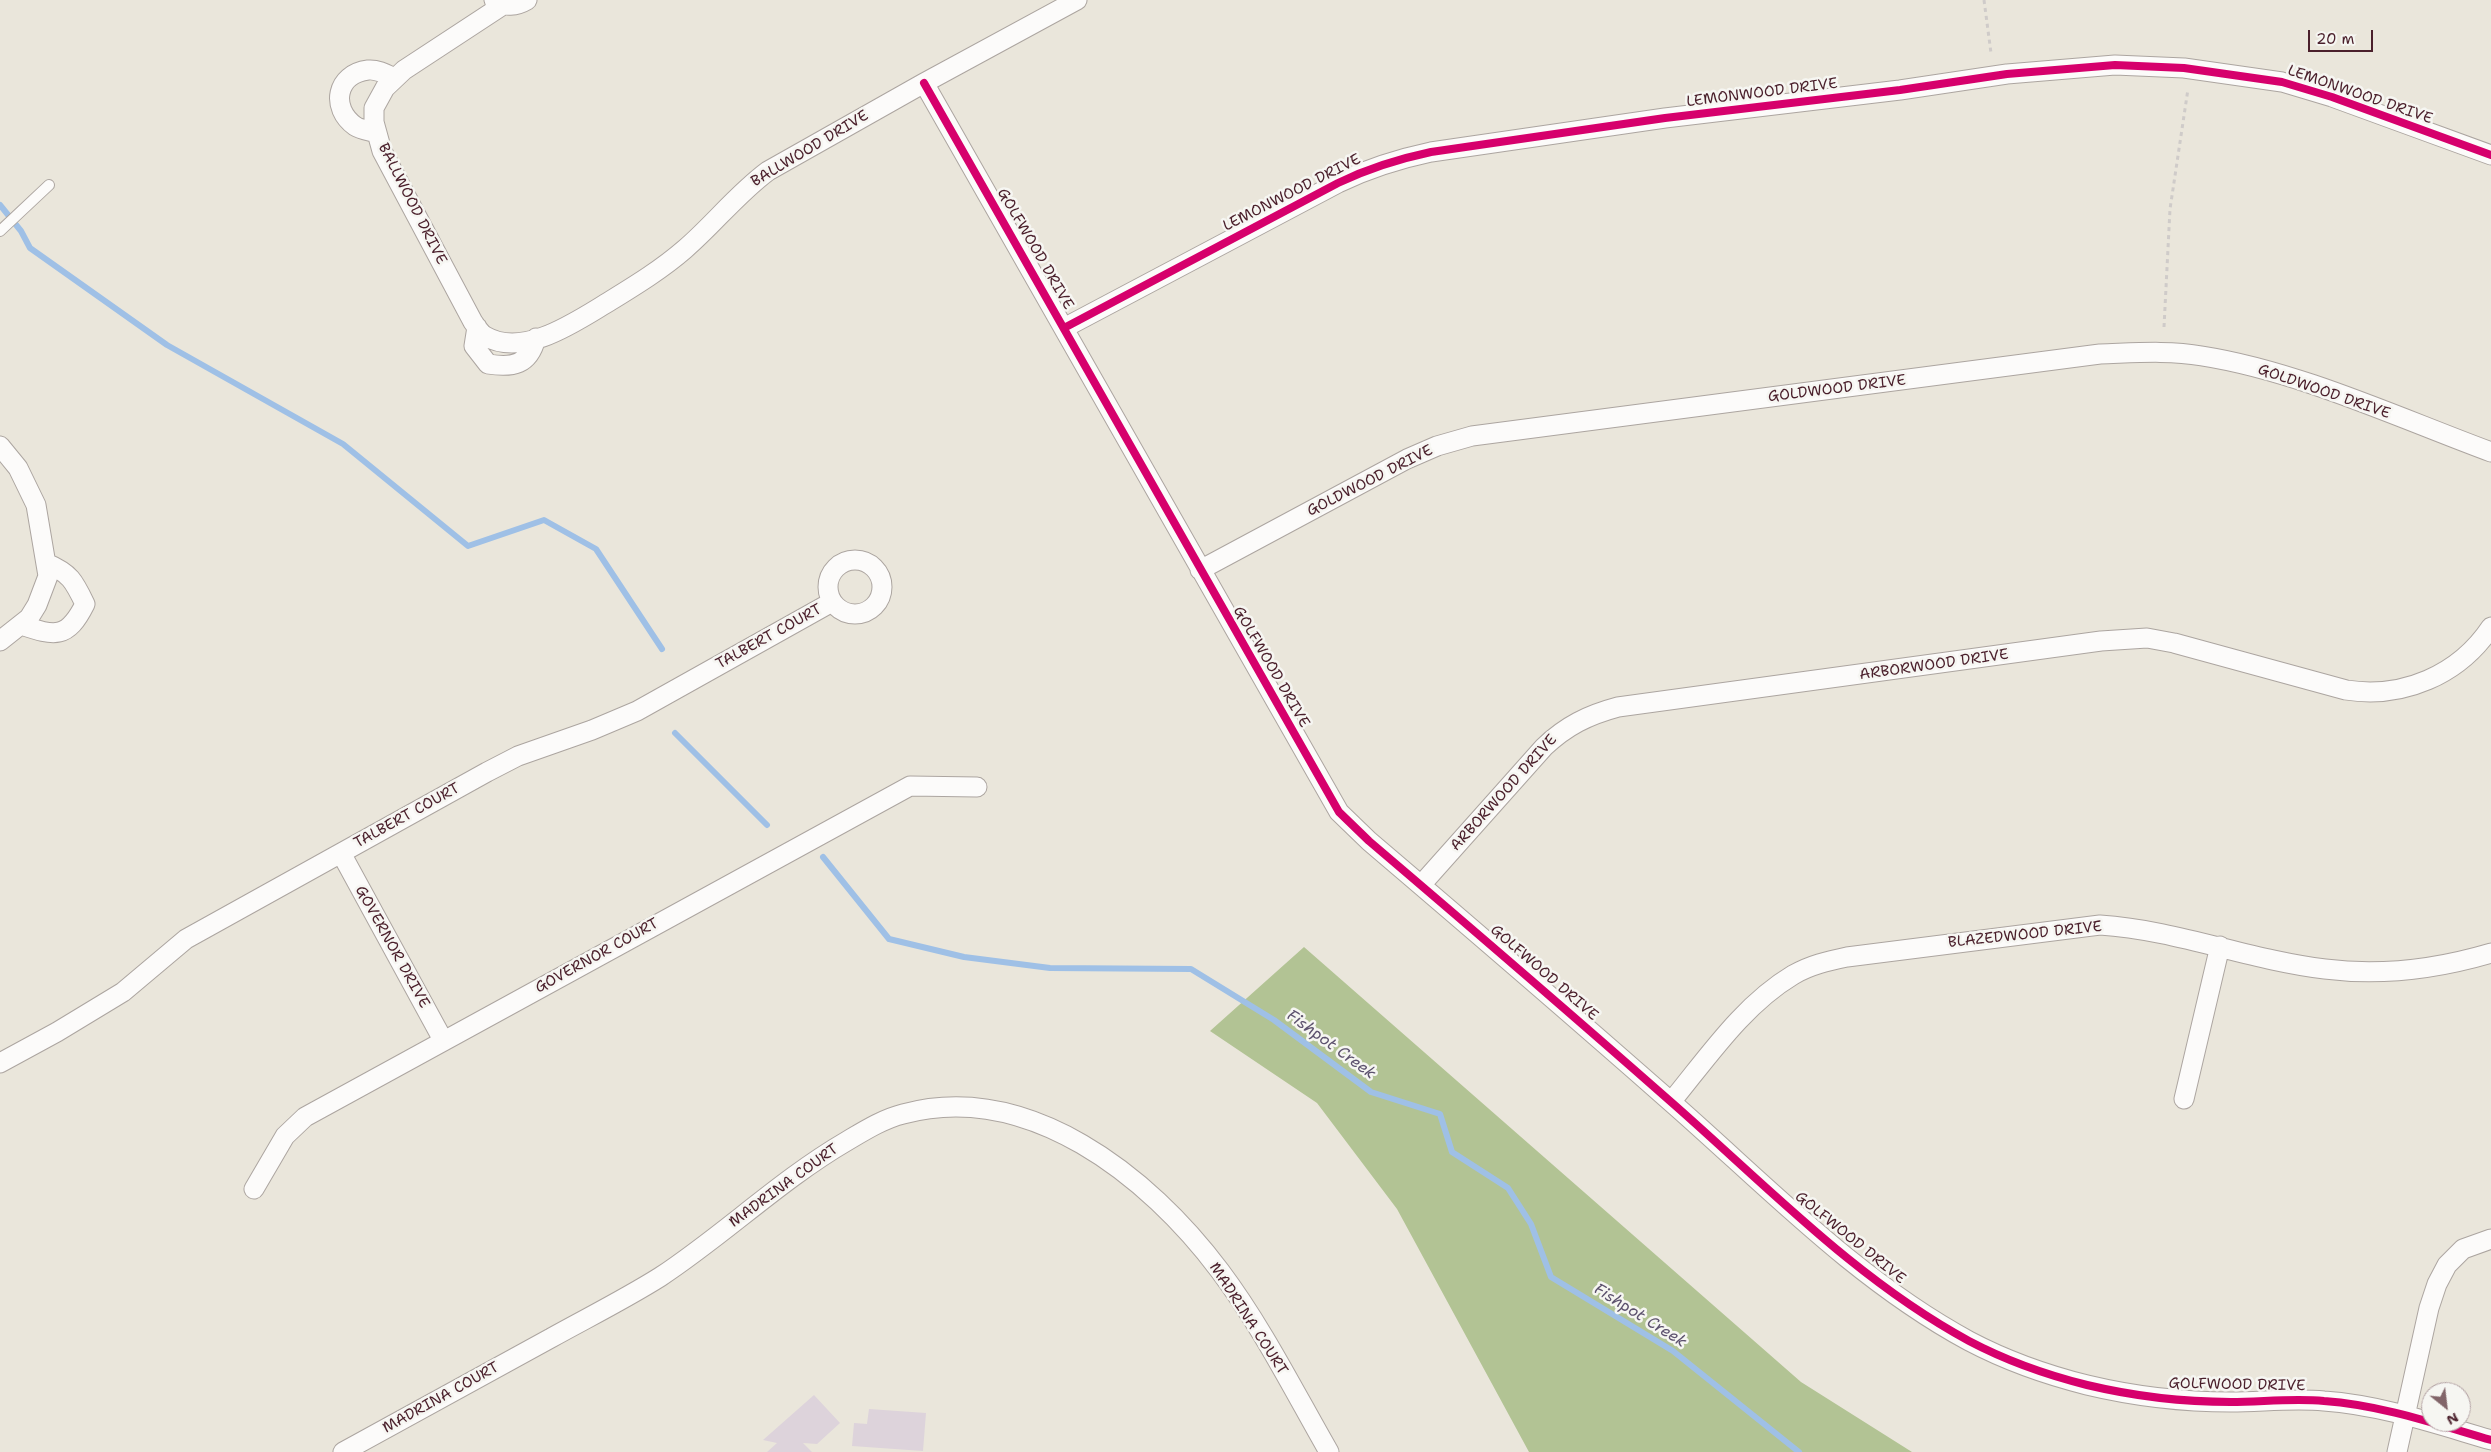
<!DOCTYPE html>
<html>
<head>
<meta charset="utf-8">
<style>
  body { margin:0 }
  #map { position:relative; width:2491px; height:1452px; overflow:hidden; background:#eae6db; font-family:"Shantell Sans",sans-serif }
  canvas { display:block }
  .north { position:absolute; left:2421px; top:1382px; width:50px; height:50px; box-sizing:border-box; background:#f6f6f2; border:1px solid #b1a0a2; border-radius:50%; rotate:151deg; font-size:14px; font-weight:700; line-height:20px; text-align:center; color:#4a1f2b }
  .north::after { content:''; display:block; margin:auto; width:18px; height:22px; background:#826569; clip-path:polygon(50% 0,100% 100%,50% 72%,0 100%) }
  .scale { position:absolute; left:2308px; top:30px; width:65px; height:22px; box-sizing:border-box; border:2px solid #4a1f2b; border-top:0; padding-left:6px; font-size:15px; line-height:18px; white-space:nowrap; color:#4a1f2b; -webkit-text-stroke:4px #f6f6f2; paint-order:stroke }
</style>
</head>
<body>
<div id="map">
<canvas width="2491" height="1452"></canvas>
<div class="north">N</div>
<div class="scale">20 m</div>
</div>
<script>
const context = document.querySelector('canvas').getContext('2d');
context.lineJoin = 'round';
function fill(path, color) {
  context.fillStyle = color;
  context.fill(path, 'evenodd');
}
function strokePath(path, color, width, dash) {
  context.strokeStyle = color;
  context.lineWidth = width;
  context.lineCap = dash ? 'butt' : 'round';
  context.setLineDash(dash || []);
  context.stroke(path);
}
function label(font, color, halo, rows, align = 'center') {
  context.font = font + ' "Shantell Sans",sans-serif';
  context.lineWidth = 5;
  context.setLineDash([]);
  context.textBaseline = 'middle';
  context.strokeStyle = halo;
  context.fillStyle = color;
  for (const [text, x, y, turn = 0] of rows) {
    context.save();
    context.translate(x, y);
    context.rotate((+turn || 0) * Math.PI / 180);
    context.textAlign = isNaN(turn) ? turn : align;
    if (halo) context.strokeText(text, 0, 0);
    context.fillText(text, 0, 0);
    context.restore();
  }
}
fill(new Path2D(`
  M 1304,947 L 1801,1382 L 1912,1452 L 1529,1452 L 1397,1209 L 1317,1103 L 1210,1031 Z`), '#b2c394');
strokePath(new Path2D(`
  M 0,205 L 21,231 L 30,248 L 167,345 L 343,444 L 468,546 L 544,520 L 596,549 L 662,649
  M 675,733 L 767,825
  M 823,857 L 889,939 L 964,957 L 1050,968 L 1191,969 L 1274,1020 L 1371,1092 L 1440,1114 L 1452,1152 L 1508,1188 L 1531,1224 L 1551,1277 L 1673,1351 L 1799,1452`), '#9fc0e6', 6);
fill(new Path2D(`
  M 814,1395 L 840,1423 L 817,1444 L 803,1443 L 812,1452 L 767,1452 L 777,1443 L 763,1440 Z
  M 869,1409 L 926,1413 L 923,1451 L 852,1446 L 854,1423 L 867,1424 Z`), '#ddd3db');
const service = new Path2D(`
  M 0,231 L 49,185`);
const minor = new Path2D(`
  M 494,0 C 504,8 517,6 527,0
  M 503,5 L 404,70 L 385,88 L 374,108 L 374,122 L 382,151 L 473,322 C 476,326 480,333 485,336 C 524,359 578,320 610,301 C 636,285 662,269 685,249 C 714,224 737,194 768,171 L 924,83 L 1077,0
  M 924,83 L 1339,812 L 1369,841 C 1470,927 1570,1013 1670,1101 C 1765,1184 1856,1280 1969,1341 C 2005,1360 2047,1375 2087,1385 C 2133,1396 2183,1402 2231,1402 C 2261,1402 2293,1398 2324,1401 C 2381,1405 2436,1424 2491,1440
  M 377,133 C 371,131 361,130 355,126 C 330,108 336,74 368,70 C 377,69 386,74 394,78
  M 477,327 L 474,346 L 488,364 C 513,368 529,365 536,338
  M 1064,328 L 1338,183 C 1369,168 1398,159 1431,152 L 1665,118 L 1900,90 L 2007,74 L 2115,65 L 2184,68 L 2282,82 L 2332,97 L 2491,155
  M 0,446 L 18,468 L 36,505 L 48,576 L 37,605 L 29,618 L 0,641
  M828 587a27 27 0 1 1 54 0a27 27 0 1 1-54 0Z
  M 1200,570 L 1407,459 L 1437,446 L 1472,436 L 2100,354 C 2134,353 2168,350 2202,356 C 2298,371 2399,418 2491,452
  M 21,625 C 55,636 67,640 85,604 C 74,581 70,573 46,563
  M 341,853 L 443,1040
  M 1421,885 L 1544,747 C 1566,726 1588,715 1618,707 L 2101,641 L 2147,638 L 2174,643 L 2346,690 C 2403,699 2459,675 2491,627
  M 0,1063 L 57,1032 L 123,992 L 186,939 L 487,772 L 518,756 L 592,730 L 637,711 L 832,602
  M 2184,1099 L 2220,946
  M 1671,1102 C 1708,1057 1743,1005 1793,975 C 1810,965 1828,961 1847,957 L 2100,925 C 2177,930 2249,960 2325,969 C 2381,976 2437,969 2491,953
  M 254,1189 L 285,1136 L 305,1117 L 910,786 L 977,787
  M 343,1452 C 413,1414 482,1376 551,1338 C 587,1318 625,1299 660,1277 C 724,1235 780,1180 847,1141 C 864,1131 883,1119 903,1114 C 1028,1080 1149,1176 1220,1271 C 1262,1327 1294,1391 1329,1452
  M 2397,1452 L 2429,1308 L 2437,1284 L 2447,1265 L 2463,1249 L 2491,1239`);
strokePath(service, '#aca5a0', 12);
strokePath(minor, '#aca5a0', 21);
strokePath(new Path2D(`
  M 1984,0 L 1991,53
  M 2164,327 L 2170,209 L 2188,89`), '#cfcbc9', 3, [4, 4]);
strokePath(service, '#fcfbfa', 10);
strokePath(minor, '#fcfbfa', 19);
strokePath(new Path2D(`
  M 924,83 L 1339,812 L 1369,841 C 1470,927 1570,1013 1670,1101 C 1765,1184 1856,1280 1969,1341 C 2005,1360 2047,1375 2087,1385 C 2133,1396 2183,1402 2231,1402 C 2261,1402 2293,1398 2324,1401 C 2381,1405 2436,1424 2491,1440
  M 1064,328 L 1338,183 C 1369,168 1398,159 1431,152 L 1665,118 L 1900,90 L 2007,74 L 2115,65 L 2184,68 L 2282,82 L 2332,97 L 2491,155`), '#d6006c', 8);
label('15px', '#4a1f2b', '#f6f6f2', [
  ["LEMONWOOD DRIVE",1762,93,-7],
  ["LEMONWOOD DRIVE",2360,95,19],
  ["BALLWOOD DRIVE",810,149,-31],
  ["LEMONWOOD DRIVE",1292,193,-27],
  ["BALLWOOD DRIVE",412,204,63],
  ["GOLFWOOD DRIVE",1035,249,60],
  ["GOLDWOOD DRIVE",1837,389,-7],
  ["GOLDWOOD DRIVE",2324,392,19],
  ["GOLDWOOD DRIVE",1370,481,-27],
  ["TALBERT COURT",769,637,-29],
  ["ARBORWOOD DRIVE",1934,665,-8],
  ["GOLFWOOD DRIVE",1271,667,60],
  ["ARBORWOOD DRIVE",1504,793,-48],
  ["TALBERT COURT",407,816,-29],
  ["BLAZEDWOOD DRIVE",2025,935,-6],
  ["GOVERNOR DRIVE",392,947,61],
  ["GOVERNOR COURT",597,956,-29],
  ["GOLFWOOD DRIVE",1544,973,41],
  ["MADRINA COURT",784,1186,-36],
  ["GOLFWOOD DRIVE",1850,1238,39],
  ["MADRINA COURT",1248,1319,57],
  ["GOLFWOOD DRIVE",2237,1385,1],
  ["MADRINA COURT",441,1398,-29]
]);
label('italic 16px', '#5d526e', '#f6f6f2', [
  ["Fishpot Creek",1331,1045,36],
  ["Fishpot Creek",1640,1316,32]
]);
</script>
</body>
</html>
